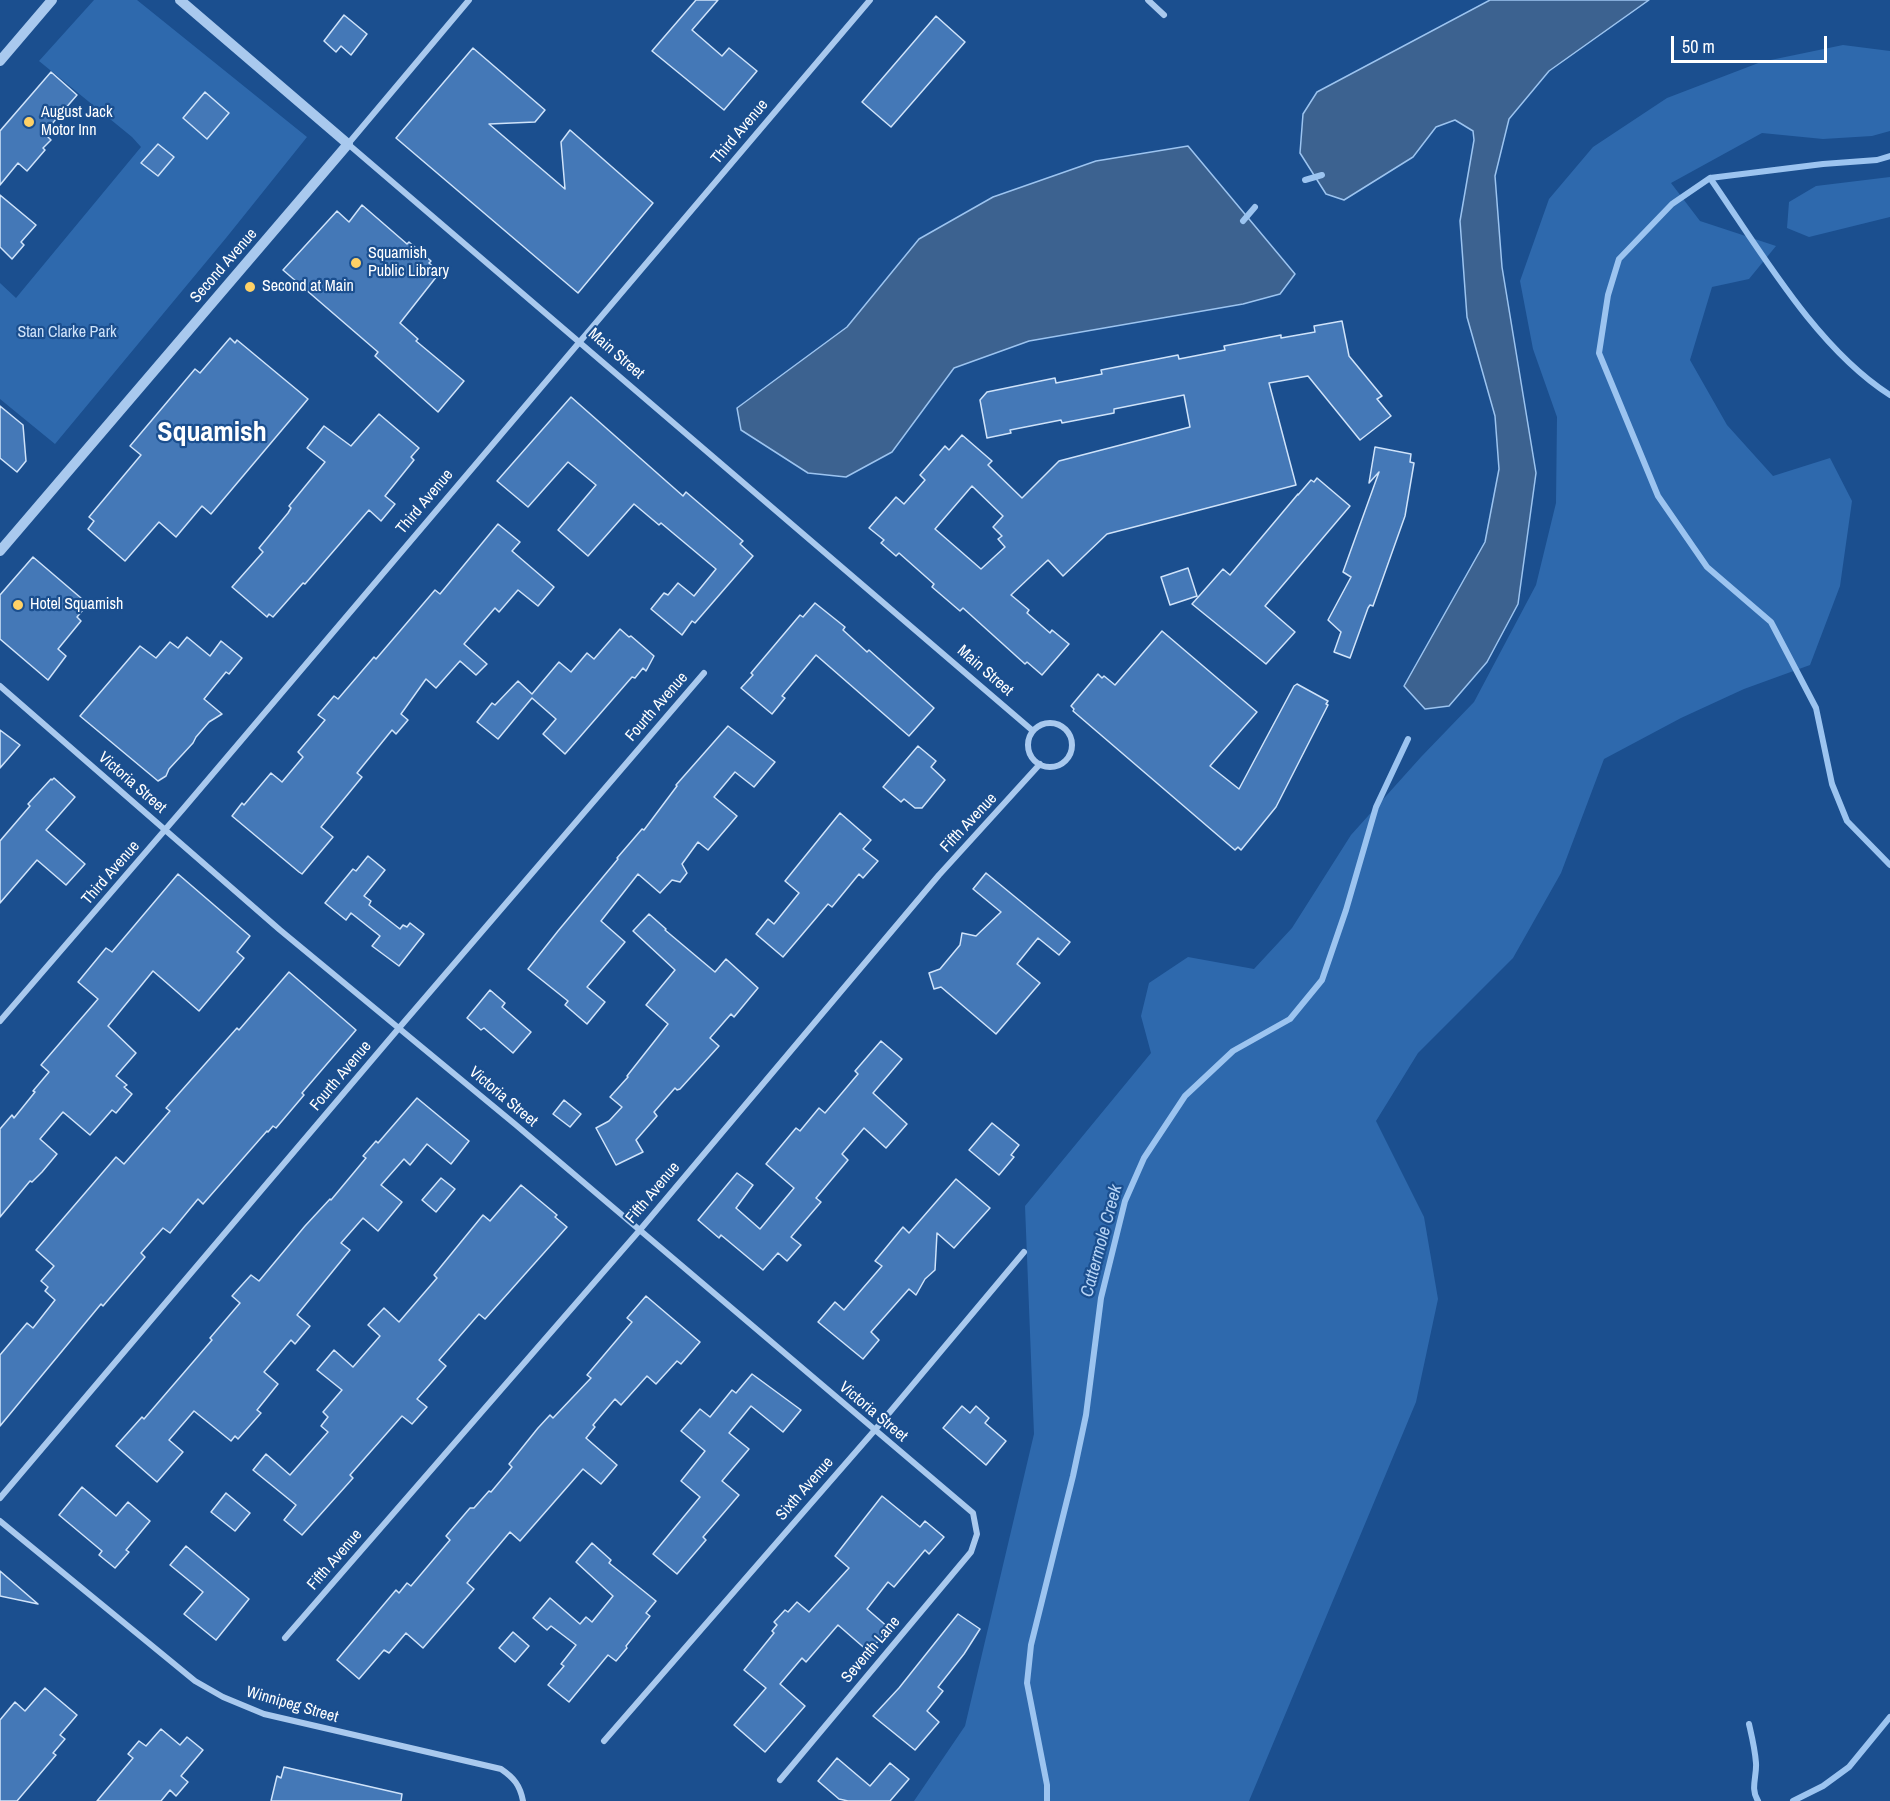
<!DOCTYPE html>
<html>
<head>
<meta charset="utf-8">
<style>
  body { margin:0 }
  #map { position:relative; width:1890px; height:1801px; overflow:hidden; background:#1b4f8f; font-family:"Archivo Narrow",sans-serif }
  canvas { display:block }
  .scale { position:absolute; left:1671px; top:36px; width:156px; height:27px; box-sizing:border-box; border:3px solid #fff; border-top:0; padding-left:8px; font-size:18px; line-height:21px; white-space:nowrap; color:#fff; -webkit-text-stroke:4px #1b4f8f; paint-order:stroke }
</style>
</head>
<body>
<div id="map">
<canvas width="1890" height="1801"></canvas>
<div class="scale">50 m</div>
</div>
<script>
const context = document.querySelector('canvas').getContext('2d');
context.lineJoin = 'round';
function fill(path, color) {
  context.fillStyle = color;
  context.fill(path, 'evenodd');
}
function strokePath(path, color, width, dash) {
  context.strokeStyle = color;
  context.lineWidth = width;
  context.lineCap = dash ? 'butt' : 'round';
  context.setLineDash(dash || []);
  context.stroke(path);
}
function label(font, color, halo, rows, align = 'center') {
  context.font = font + ' "Archivo Narrow",sans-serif';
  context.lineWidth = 4.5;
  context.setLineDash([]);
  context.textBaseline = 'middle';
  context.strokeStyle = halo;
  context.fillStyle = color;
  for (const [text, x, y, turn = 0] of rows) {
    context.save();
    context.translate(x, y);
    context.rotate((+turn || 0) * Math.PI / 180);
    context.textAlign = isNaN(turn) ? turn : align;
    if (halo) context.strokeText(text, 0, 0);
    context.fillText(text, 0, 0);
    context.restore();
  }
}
fill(new Path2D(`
  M 94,0 L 137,0 L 307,137 L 226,238 L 55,444 L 0,399 L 0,283 L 16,298 L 141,147 L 132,137 L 39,61 Z
  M 1843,45 L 1890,51 L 1890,131 L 1872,136 L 1823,139 L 1762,133 L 1671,183 L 1700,221 L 1776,246 L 1749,279 L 1712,287 L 1690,360 L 1727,425 L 1773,476 L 1830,458 L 1852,501 L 1840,586 L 1810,665 L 1744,689 L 1681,718 L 1604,759 L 1561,873 L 1513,958 L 1418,1053 L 1376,1121 L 1424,1217 L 1438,1299 L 1416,1402 L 1249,1801 L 914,1801 L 965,1726 L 1034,1434 L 1025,1206 L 1151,1053 L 1141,1016 L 1149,983 L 1188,957 L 1254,969 L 1292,928 L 1351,835 L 1421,757 L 1474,702 L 1536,585 L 1556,503 L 1557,417 L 1533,349 L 1520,281 L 1549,199 L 1593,147 L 1667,98 L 1761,62 Z
  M 1890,177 L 1890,217 L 1809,237 L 1787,228 L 1789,202 L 1816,186 Z`), '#2e69ad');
const water = new Path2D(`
  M 1490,0 L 1649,0 L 1549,71 L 1509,119 L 1495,176 L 1502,267 L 1536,473 L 1518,604 L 1487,662 L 1449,706 L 1425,709 L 1404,686 L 1485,542 L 1499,469 L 1495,416 L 1467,317 L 1460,221 L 1474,140 L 1473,131 L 1455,120 L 1436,127 L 1413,157 L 1344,200 L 1326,194 L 1300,153 L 1303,114 L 1317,92 Z
  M 1188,146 L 1295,274 L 1280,294 L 1243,304 L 1029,341 L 954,368 L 892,452 L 846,477 L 808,473 L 741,430 L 737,408 L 847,327 L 919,239 L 993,197 L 1096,161 Z`);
fill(water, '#3c6290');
strokePath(water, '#9cc4f0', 1.5);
strokePath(new Path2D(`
  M 1890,156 L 1877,160 L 1823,164 L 1710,178 L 1672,204 L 1619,259 L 1608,295 L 1599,353 L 1658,496 L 1707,567 L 1771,622 L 1816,708 L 1832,784 L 1847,821 L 1890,865
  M 1710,178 C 1760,250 1816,348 1890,395
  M 1305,180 L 1322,175
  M 1243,221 L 1255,207
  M 1749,1724 C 1752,1737 1755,1749 1756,1763 C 1757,1776 1750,1789 1758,1801
  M 1047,1801 L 1047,1785 L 1027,1683 L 1031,1645 L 1073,1476 L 1086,1415 L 1101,1298 L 1125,1201 L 1144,1158 L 1185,1096 L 1233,1051 L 1290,1019 L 1322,980 L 1346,910 L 1376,807 L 1408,739
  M 1793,1801 L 1823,1786 L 1849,1767 L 1890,1717`), '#9cc4f0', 6);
const building = new Path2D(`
  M 696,0 L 718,0 L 692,30 L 722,56 L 729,48 L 757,71 L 724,110 L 652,51 Z
  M 344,15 L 367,34 L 351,55 L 341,46 L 336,52 L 324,41 Z
  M 936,16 L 965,42 L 891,127 L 862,102 Z
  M 473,48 L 545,110 L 535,122 L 489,124 L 565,189 L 561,142 L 570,130 L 653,203 L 578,293 L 396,138 Z
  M 51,72 L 77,95 L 44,133 L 51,140 L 43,148 L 45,150 L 27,171 L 18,163 L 0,185 L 0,131 Z
  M 205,92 L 229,113 L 207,139 L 183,118 Z
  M 158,144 L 174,157 L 158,176 L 141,163 Z
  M 0,195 L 36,225 L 21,242 L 24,245 L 12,259 L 0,247 Z
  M 362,205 L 407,244 L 409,242 L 431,261 L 429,263 L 438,271 L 436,274 L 437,276 L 400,323 L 418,339 L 416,341 L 464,381 L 438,412 L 375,356 L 378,352 L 283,270 L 337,211 L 349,222 Z
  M 1342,321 L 1349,356 L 1382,396 L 1377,399 L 1391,416 L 1360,440 L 1308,376 L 1269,383 L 1296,485 L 1107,534 L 1063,576 L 1048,560 L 1011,595 L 1029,610 L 1027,613 L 1050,633 L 1052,630 L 1069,644 L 1042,675 L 1027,662 L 1025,664 L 963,608 L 960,611 L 932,587 L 934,584 L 899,553 L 896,556 L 881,543 L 884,540 L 869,528 L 896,497 L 904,504 L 925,480 L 920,475 L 945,446 L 949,450 L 962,435 L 992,461 L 988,465 L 1022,498 L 1059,461 L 1190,427 L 1184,395 L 1114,409 L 1114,413 L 1062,423 L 1061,420 L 1010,430 L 1011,433 L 987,438 L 980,400 L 987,392 L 1055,378 L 1056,383 L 1102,374 L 1101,370 L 1178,355 L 1179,359 L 1225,350 L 1224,346 L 1281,335 L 1281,338 L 1315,332 L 1314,326 ZM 972,486 L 1003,516 L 993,527 L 1002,536 L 998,539 L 1005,547 L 981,569 L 935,529 Z
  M 230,338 L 235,343 L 237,340 L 308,399 L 211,514 L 202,506 L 176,537 L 159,522 L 125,561 L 88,529 L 94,521 L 89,517 L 141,455 L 130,446 L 195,369 L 200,373 Z
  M 571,397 L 683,496 L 686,492 L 743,541 L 740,544 L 753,556 L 695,623 L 692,621 L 682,635 L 651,609 L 664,593 L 668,595 L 678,583 L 694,596 L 716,569 L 661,523 L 659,525 L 634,504 L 588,556 L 558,530 L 596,485 L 568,462 L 528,507 L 497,481 Z
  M 0,406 L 23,425 L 26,461 L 17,472 L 0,458 Z
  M 379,414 L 419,448 L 411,457 L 414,460 L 385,496 L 395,504 L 381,521 L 369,510 L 305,584 L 303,583 L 273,617 L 269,614 L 267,617 L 232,587 L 263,552 L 259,548 L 288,513 L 291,508 L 289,506 L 325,462 L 307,448 L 324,426 L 351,446 Z
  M 1375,447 L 1411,454 L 1410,462 L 1414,463 L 1405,516 L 1373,606 L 1370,605 L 1368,608 L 1350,658 L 1334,652 L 1341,632 L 1328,620 L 1351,577 L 1343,572 L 1379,472 L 1369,483 Z
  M 1317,478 L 1350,506 L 1265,606 L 1295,632 L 1266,664 L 1192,604 L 1223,569 L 1230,575 L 1298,494 L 1298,495 L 1311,480 L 1314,482 Z
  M 498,524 L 520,542 L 512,551 L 554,587 L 538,606 L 518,590 L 499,612 L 495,608 L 464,644 L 487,664 L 476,675 L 460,661 L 436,688 L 426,679 L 401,714 L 408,720 L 396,734 L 392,730 L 357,773 L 362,777 L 321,827 L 333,837 L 302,874 L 299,872 L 232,816 L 242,803 L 244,805 L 271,773 L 282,782 L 303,757 L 298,752 L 325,720 L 318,715 L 334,696 L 338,699 L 374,657 L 376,659 L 435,590 L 440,594 Z
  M 33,557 L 88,604 L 77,617 L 81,621 L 58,649 L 66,656 L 48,680 L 0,639 L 0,595 Z
  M 1188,568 L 1197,596 L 1170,605 L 1161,577 Z
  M 815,603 L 845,627 L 843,630 L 867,652 L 869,650 L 934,708 L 909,736 L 816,655 L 782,696 L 785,698 L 772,714 L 741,688 L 753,675 L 751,673 L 800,615 L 803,617 Z
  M 620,629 L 629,637 L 631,636 L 654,656 L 646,671 L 643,668 L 635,678 L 632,677 L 565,754 L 543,734 L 556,719 L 532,698 L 498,739 L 477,722 L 492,703 L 495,705 L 518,681 L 532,694 L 559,662 L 571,672 L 587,653 L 594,659 Z
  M 1162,631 L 1257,712 L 1210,766 L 1239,789 L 1294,686 L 1297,684 L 1328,701 L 1326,704 L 1328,705 L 1276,807 L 1241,850 L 1238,847 L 1235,850 L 1073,711 L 1074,709 L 1071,706 L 1098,674 L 1102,678 L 1104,676 L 1115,685 Z
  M 187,637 L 210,656 L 221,641 L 242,658 L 229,674 L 226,672 L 204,699 L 222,714 L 209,722 L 196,737 L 193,743 L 169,769 L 166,776 L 158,781 L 80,716 L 140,646 L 156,658 L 170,642 L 178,648 Z
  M 728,726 L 775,762 L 754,787 L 735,772 L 714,797 L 737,816 L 708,850 L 698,842 L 682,864 L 687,873 L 680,882 L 672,880 L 660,893 L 638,874 L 601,921 L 625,942 L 587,987 L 605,1002 L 587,1024 L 565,1005 L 568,1001 L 528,969 L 558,931 L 618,859 L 617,858 L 642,829 L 644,830 L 677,786 L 676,785 Z
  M 0,730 L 20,745 L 0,768 Z
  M 918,746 L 936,761 L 931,767 L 945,780 L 922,808 L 915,808 L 904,799 L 901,802 L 883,787 Z
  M 54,778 L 75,797 L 46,830 L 85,864 L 66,885 L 37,860 L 0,903 L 0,841 L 30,806 L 28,804 L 51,779 L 52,780 Z
  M 840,813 L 871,840 L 863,849 L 878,861 L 863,878 L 859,874 L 832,907 L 828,904 L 783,957 L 756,934 L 768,919 L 774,924 L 799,893 L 785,881 Z
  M 368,856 L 385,870 L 364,896 L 371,901 L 369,905 L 400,929 L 403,925 L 407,927 L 410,923 L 424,934 L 399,966 L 372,946 L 380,936 L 351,913 L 346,920 L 325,903 L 353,869 L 356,871 Z
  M 986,873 L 1070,942 L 1059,955 L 1038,938 L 1017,964 L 1040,983 L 996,1034 L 941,987 L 934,989 L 929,973 L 940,969 L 960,945 L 962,933 L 976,936 L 1001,912 L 973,889 Z
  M 178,874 L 250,936 L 237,952 L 244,958 L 199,1011 L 153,971 L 108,1026 L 136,1053 L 116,1076 L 127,1085 L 124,1087 L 132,1094 L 116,1113 L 112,1110 L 90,1135 L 63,1112 L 40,1139 L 57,1154 L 42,1172 L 32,1182 L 30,1181 L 0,1217 L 0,1129 L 12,1115 L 14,1118 L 35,1092 L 33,1091 L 49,1072 L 41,1065 L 98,999 L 78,982 L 106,948 L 112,952 Z
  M 649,914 L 666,929 L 665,930 L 715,972 L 726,959 L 758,988 L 734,1017 L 731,1014 L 710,1038 L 719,1046 L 680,1089 L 677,1090 L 675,1088 L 654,1112 L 657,1116 L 636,1140 L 643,1152 L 616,1165 L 596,1128 L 609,1121 L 622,1107 L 610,1097 L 628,1077 L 627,1076 L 668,1024 L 646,1005 L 675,970 L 633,931 Z
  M 289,972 L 356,1030 L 302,1093 L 304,1095 L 276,1128 L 273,1126 L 268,1132 L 267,1131 L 203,1204 L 198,1199 L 170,1233 L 163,1228 L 141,1253 L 145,1257 L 103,1306 L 101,1304 L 0,1426 L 0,1355 L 27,1323 L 33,1328 L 55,1300 L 45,1291 L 48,1287 L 41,1281 L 54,1266 L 36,1250 L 116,1157 L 124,1164 L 170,1111 L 166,1108 L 237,1028 L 239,1030 Z
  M 490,990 L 505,1003 L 502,1007 L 531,1032 L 513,1053 L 484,1028 L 481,1030 L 467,1018 Z
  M 881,1041 L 902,1059 L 873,1093 L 907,1124 L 886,1148 L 864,1128 L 842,1154 L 848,1160 L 816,1198 L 821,1202 L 791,1237 L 801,1245 L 787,1261 L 778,1253 L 763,1270 L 721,1235 L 719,1238 L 698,1220 L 737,1173 L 753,1185 L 736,1208 L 760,1229 L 794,1188 L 766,1164 L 796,1128 L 800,1131 L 819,1108 L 825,1113 L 858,1074 L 855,1071 Z
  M 417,1098 L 469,1141 L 451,1164 L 427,1144 L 410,1165 L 404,1159 L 381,1185 L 402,1202 L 378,1231 L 363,1218 L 341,1243 L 350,1250 L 297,1315 L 310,1326 L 295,1344 L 291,1340 L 264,1372 L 278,1384 L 257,1410 L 261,1413 L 238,1439 L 235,1436 L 231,1441 L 194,1411 L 169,1440 L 183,1452 L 157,1482 L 116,1446 L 142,1417 L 144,1419 L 212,1340 L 210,1338 L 240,1303 L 232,1296 L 251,1275 L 259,1281 L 305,1226 L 330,1199 L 331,1200 L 366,1158 L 363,1156 L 376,1141 L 378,1143 Z
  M 564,1100 L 581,1114 L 570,1127 L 553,1114 Z
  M 992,1123 L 1019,1145 L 1011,1155 L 1014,1157 L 999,1175 L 969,1150 Z
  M 441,1178 L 455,1189 L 436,1212 L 422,1200 Z
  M 956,1179 L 990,1208 L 954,1248 L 937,1233 L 935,1270 L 925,1279 L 916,1295 L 909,1289 L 871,1332 L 879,1340 L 863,1359 L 818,1322 L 835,1302 L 844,1310 L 882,1266 L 875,1261 L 903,1227 L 909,1233 Z
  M 521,1185 L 557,1215 L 555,1217 L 567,1227 L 485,1319 L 479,1314 L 439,1360 L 446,1366 L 417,1399 L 427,1407 L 412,1424 L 402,1416 L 350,1475 L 353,1478 L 302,1535 L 284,1520 L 296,1505 L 253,1470 L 266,1454 L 290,1475 L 328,1432 L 321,1426 L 328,1417 L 323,1412 L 342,1390 L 317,1370 L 334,1350 L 353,1367 L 380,1336 L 368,1325 L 384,1308 L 399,1322 L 437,1278 L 434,1275 L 483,1215 L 490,1221 Z
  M 646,1296 L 700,1342 L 681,1364 L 677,1361 L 656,1384 L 647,1376 L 621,1405 L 615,1399 L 593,1425 L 595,1427 L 586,1438 L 617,1465 L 601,1484 L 583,1469 L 520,1541 L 510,1532 L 467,1583 L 474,1589 L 423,1648 L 406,1633 L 389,1653 L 384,1650 L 359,1679 L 337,1660 L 396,1590 L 399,1593 L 407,1583 L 411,1586 L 450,1540 L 446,1536 L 470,1508 L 474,1508 L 489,1491 L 491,1492 L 512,1467 L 509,1464 L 538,1428 L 550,1415 L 553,1418 L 591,1378 L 587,1375 L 632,1322 L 627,1318 Z
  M 752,1374 L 801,1410 L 783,1432 L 751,1406 L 729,1433 L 749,1449 L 722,1481 L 739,1495 L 703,1537 L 706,1540 L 677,1574 L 653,1554 L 700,1497 L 681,1481 L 705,1451 L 681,1431 L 700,1409 L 710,1417 L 732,1390 L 736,1393 Z
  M 962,1406 L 970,1413 L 976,1406 L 989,1418 L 985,1423 L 1006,1441 L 986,1465 L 943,1428 Z
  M 82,1487 L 116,1516 L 128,1502 L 150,1521 L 126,1550 L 129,1552 L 115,1568 L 99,1555 L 102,1551 L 59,1515 Z
  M 226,1493 L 250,1513 L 235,1531 L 211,1512 Z
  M 882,1496 L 920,1527 L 925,1521 L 944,1537 L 929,1554 L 925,1550 L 894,1587 L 888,1582 L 867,1609 L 889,1628 L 869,1652 L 838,1625 L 806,1662 L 802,1658 L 780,1684 L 805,1706 L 765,1752 L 734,1725 L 766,1688 L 744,1670 L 774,1633 L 772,1631 L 777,1625 L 774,1622 L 785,1610 L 788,1612 L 797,1602 L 809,1612 L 849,1568 L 835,1556 Z
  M 592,1543 L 611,1560 L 609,1563 L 656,1601 L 646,1613 L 650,1616 L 626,1646 L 627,1648 L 616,1661 L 608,1655 L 569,1702 L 548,1685 L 564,1666 L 561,1664 L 576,1645 L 551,1626 L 547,1630 L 533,1618 L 550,1598 L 580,1624 L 586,1617 L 592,1622 L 613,1596 L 576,1562 Z
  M 186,1546 L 249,1599 L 216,1640 L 184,1614 L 203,1592 L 170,1565 Z
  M 0,1571 L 38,1604 L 0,1596 Z
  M 958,1614 L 980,1629 L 964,1654 L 938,1687 L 943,1691 L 927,1711 L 939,1722 L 915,1750 L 873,1716 L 899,1688 Z
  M 513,1632 L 529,1646 L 515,1662 L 499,1648 Z
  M 45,1688 L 77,1715 L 60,1735 L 65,1739 L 53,1753 L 56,1755 L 17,1801 L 0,1801 L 0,1720 L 15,1702 L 25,1711 Z
  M 161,1729 L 180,1745 L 187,1737 L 203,1750 L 181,1776 L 188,1782 L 176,1796 L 170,1790 L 161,1801 L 97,1801 L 133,1758 L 128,1754 L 139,1741 L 146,1746 Z
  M 837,1758 L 870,1786 L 890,1763 L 909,1779 L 890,1801 L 848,1801 L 839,1799 L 818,1781 Z
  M 284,1767 L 402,1794 L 401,1801 L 271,1801 L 277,1776 L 281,1778 Z`);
fill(building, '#4478b7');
strokePath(building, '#cfe3fa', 1.5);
strokePath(new Path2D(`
  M 469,0 L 348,144 L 1033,731
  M 1148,0 L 1164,15
  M 0,686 L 280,930 L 516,1125 L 973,1513 L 977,1534 L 971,1552 L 780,1780
  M1028 745a22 22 0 1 1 44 0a22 22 0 1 1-44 0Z
  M 0,1021 L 183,809 L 870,0
  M 0,1498 L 399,1028 L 704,673
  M 0,1521 L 195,1681 L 223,1697 L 264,1714 L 501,1769 C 514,1778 520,1785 523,1801
  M 285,1638 L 639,1231 L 939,875 L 1040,764
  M 604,1741 L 874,1431 L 1024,1252`), '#a9c9ee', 6);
strokePath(new Path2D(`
  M 0,61 L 52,0
  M 0,551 L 348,144 L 180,0`), '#a9c9ee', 10);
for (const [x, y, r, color] of [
  [29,122,6,"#ffd166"],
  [356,263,6,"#ffd166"],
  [250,287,6,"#ffd166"],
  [18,605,6,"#ffd166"]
]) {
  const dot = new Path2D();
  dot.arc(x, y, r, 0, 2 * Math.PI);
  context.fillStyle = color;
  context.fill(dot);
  strokePath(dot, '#1b4f8f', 2);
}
label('16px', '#fff', '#1b4f8f', [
  ["August Jack",41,113],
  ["Motor Inn",41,131],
  ["Squamish",368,254],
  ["Public Library",368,272],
  ["Second at Main",262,287],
  ["Hotel Squamish",30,605]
], 'left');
label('16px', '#fff', '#1b4f8f', [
  ["Third Avenue",740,132,-50],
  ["Second Avenue",224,266,-49],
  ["Main Street",616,354,41],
  ["Third Avenue",425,502,-50],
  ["Main Street",985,671,41],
  ["Fourth Avenue",657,707,-49],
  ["Victoria Street",132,783,41],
  ["Fifth Avenue",969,823,-47],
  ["Third Avenue",111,873,-49],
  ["Fourth Avenue",341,1076,-50],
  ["Victoria Street",503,1097,40],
  ["Fifth Avenue",653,1193,-50],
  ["Victoria Street",873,1412,40],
  ["Sixth Avenue",805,1489,-49],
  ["Fifth Avenue",335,1560,-49],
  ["Seventh Lane",871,1650,-50],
  ["Winnipeg Street",292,1705,16]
]);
label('16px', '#cfe3fa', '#1b4f8f', [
  ["Stan Clarke Park",67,333]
]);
label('italic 18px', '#b5d3f5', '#1b4f8f', [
  ["Cattermole Creek",1102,1241,-75]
]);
label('bold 28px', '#fff', '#1b4f8f', [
  ["Squamish",212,433]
]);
</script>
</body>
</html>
